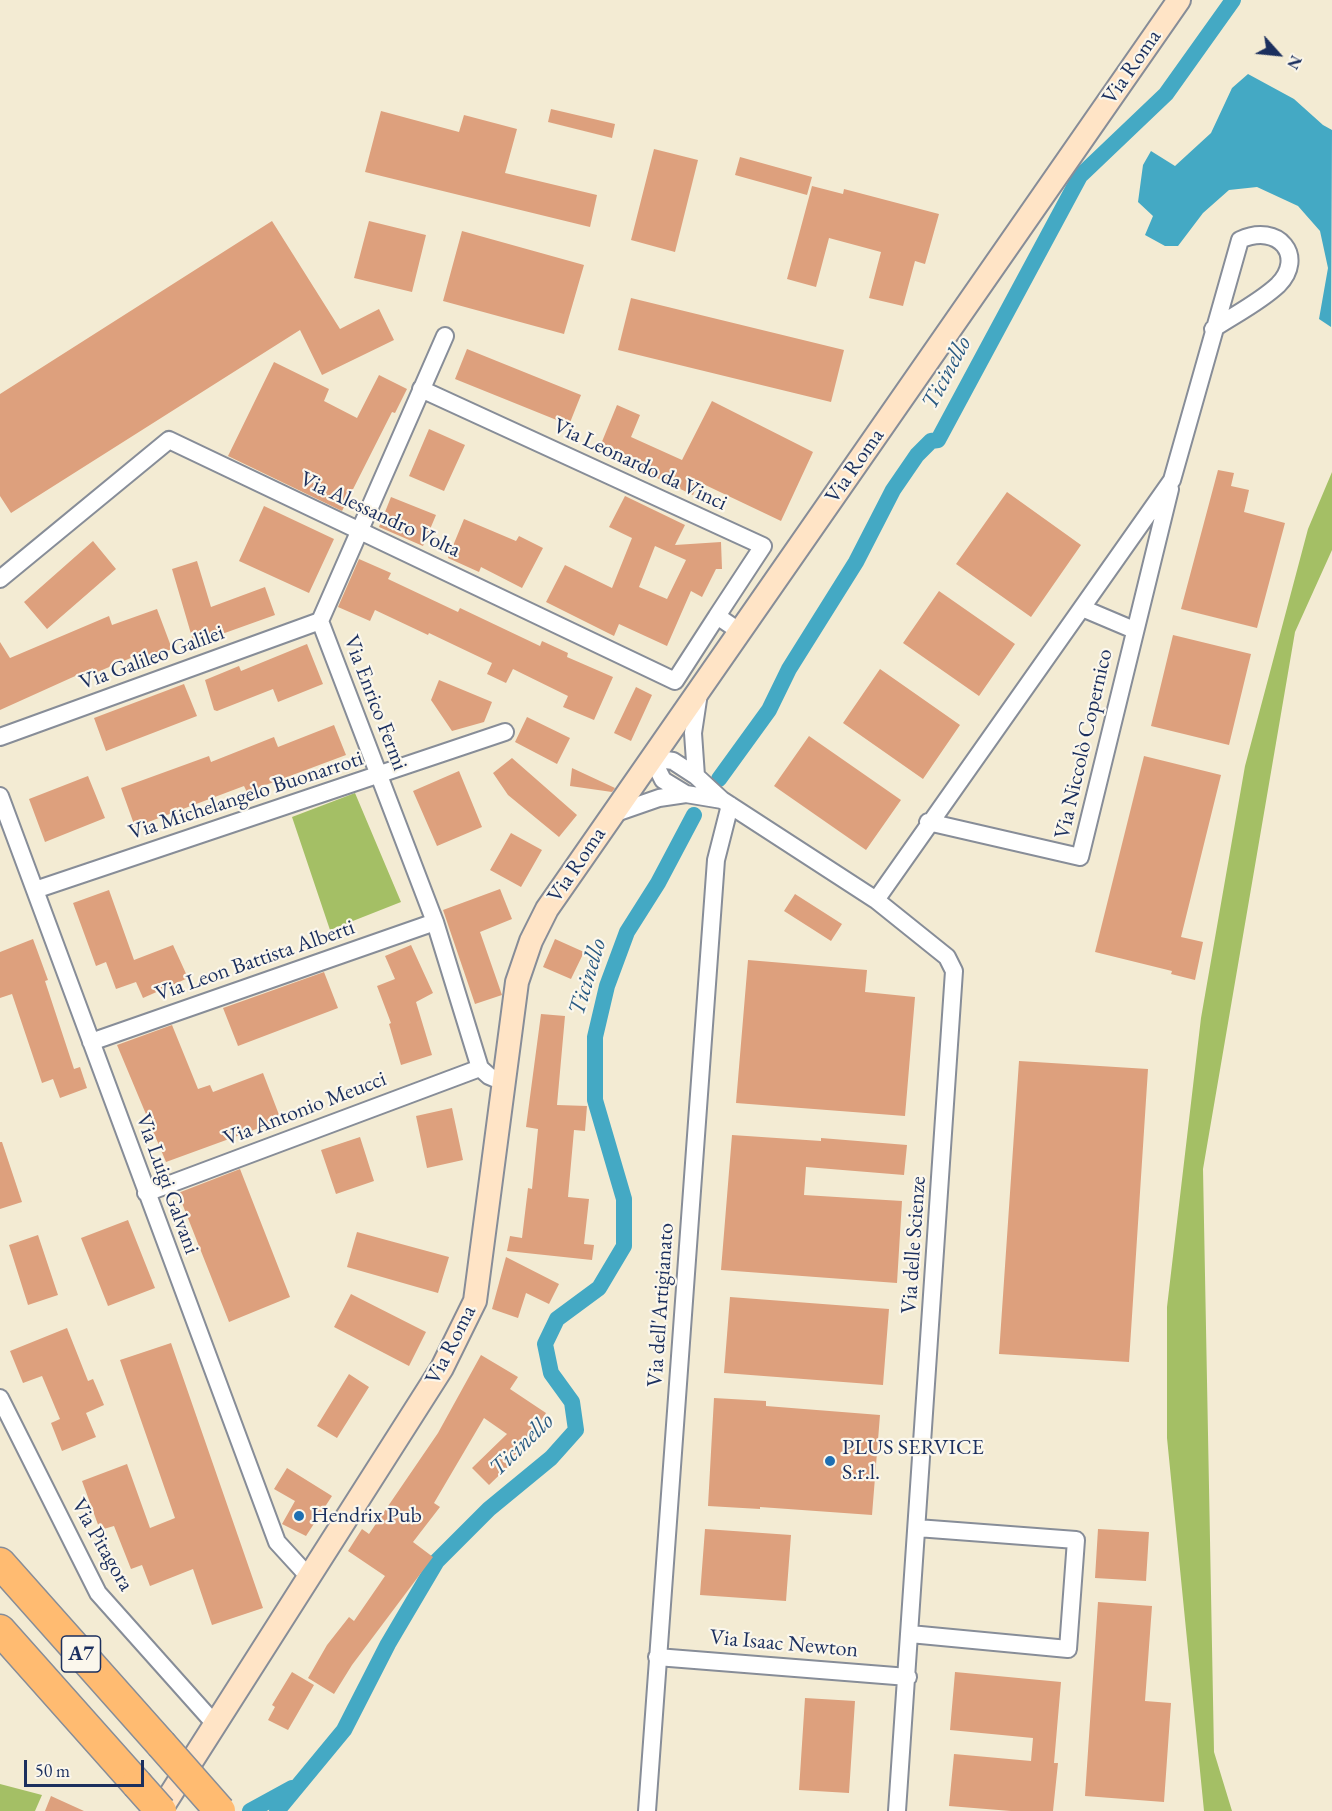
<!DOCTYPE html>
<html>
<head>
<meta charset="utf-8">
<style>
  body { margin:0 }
  #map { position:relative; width:1332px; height:1811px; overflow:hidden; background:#f3ebd3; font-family:"EB Garamond",serif }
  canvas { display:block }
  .north { position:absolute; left:1248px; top:24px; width:60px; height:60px; -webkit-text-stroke:4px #fbf7ec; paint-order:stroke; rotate:117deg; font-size:16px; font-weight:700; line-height:24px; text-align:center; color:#1b2f5e }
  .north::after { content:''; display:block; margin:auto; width:21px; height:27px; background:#1b2f5e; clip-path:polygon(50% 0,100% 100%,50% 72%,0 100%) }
  .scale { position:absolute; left:24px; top:1760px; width:120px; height:27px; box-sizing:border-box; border:3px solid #1b2f5e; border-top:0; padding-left:8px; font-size:18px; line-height:21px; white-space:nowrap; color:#1b2f5e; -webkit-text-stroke:4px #fbf7ec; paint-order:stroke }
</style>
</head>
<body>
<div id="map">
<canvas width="1332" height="1811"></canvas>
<div class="north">N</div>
<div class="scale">50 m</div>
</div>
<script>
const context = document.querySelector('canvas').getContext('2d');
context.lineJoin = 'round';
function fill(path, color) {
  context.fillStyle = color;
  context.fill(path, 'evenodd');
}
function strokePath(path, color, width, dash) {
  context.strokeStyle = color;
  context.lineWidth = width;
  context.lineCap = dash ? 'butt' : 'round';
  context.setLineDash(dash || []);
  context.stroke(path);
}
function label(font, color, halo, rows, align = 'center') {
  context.font = font + ' "EB Garamond",serif';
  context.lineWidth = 4.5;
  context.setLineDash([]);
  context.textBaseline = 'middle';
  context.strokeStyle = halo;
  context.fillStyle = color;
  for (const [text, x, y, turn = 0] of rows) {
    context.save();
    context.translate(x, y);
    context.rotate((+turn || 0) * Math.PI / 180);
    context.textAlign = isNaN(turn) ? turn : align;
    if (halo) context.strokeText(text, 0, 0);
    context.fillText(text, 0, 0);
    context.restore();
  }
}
fill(new Path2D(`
  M 1332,472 L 1332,550 L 1295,632 L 1203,1169 L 1214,1752 L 1232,1811 L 1204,1811 L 1167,1438 L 1167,1307 L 1201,1018 L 1245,766 L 1308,529 Z
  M 355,793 L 401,902 L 330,930 L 292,817 Z
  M 0,1784 L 42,1795 L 35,1811 L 0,1811 Z`), '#a4bf65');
fill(new Path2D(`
  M 1248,74 L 1294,99 L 1323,125 L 1332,130 L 1331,327 L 1319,319 L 1328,268 L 1320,231 L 1298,206 L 1257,187 L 1229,190 L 1203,213 L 1178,246 L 1165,246 L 1145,235 L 1153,216 L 1138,202 L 1143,165 L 1151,151 L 1175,166 L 1211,133 L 1232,88 Z`), '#44a9c4');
strokePath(new Path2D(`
  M 719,779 L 769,710 L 789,669 L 856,562 L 893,490 L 917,455 L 931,441 L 938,440 L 1080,176 L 1166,94 L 1233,0
  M 250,1811 L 292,1788
  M 277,1811 L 344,1730 L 388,1644 L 437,1561 L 489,1509 L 551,1458 L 576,1430 L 572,1402 L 551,1373 L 545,1344 L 557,1319 L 599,1288 L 624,1246 L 624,1199 L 595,1100 L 595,1037 L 607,986 L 627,932 L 658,883 L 694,815`), '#44a9c4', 16);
fill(new Path2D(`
  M 551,109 L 615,124 L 612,138 L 548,122 Z
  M 381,111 L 459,132 L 464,115 L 517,129 L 505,173 L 597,195 L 590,227 L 365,172 Z
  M 654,149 L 698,160 L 675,252 L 631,240 Z
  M 740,157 L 812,177 L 807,195 L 735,175 Z
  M 812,186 L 843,194 L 844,189 L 939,214 L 925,264 L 915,261 L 903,306 L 869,298 L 881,252 L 829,238 L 816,287 L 787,279 Z
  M 272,221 L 340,329 L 379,309 L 394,340 L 322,375 L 300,330 L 11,513 L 0,496 L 0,394 Z
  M 369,221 L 426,235 L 412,292 L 354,278 Z
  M 462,231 L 584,265 L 564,334 L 443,301 Z
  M 631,298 L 844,350 L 831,402 L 618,350 Z
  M 467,349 L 581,395 L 569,425 L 455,379 Z
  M 274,362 L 329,389 L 324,401 L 357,418 L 379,375 L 407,389 L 395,413 L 392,412 L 342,511 L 228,456 Z
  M 712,401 L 813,452 L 781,521 L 699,482 L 693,495 L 653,476 L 652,478 L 631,469 L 635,459 L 601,444 L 617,405 L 640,415 L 631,437 L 682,460 Z
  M 429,429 L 465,445 L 444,491 L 409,476 Z
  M 1218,470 L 1234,473 L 1231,486 L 1249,490 L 1244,512 L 1285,523 L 1257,628 L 1181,609 Z
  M 1007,492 L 1081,545 L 1031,617 L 956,564 Z
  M 625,496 L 685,525 L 675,545 L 721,542 L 722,569 L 716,569 L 702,597 L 691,591 L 667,646 L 619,624 L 614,636 L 546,602 L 565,565 L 612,588 L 632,538 L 609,527 ZM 655,546 L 686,560 L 667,599 L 639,587 Z
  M 391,497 L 436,515 L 423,546 L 379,527 Z
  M 264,506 L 334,539 L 309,593 L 239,561 Z
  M 464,519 L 516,541 L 519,536 L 543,548 L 522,588 L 481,567 L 479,572 L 448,558 Z
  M 93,541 L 116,569 L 47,629 L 24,602 Z
  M 359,559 L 391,573 L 388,579 L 458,612 L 460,608 L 540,646 L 542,641 L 568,653 L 567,657 L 613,677 L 594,720 L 563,707 L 568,696 L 513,669 L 506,683 L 487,674 L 492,663 L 429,633 L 428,635 L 375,610 L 370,621 L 338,607 Z
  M 197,561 L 211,607 L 265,587 L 275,615 L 194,644 L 172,569 Z
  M 939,591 L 1015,644 L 979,696 L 903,643 Z
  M 157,609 L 172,649 L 147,658 L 145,652 L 95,673 L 93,668 L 0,710 L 0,642 L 10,658 L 109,616 L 112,625 Z
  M 1173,635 L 1251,654 L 1229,745 L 1151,726 Z
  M 307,644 L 323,684 L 278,702 L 273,689 L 217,711 L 214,710 L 205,680 L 239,666 L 241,671 Z
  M 880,669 L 960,725 L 923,779 L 843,723 Z
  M 439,680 L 492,702 L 484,722 L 452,731 L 431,700 Z
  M 184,684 L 197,716 L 106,751 L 94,718 Z
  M 636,687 L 652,695 L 631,741 L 614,733 Z
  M 527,717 L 570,738 L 557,764 L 515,742 Z
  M 334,725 L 346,755 L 247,792 L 244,786 L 135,827 L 121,788 L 209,756 L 211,762 L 274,737 L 278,747 Z
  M 809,736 L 901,800 L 866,850 L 774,786 Z
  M 1144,756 L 1221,775 L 1181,937 L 1203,942 L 1195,980 L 1171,974 L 1172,971 L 1095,952 Z
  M 512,758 L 577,815 L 559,837 L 508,795 L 493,773 Z
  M 572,768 L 615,788 L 612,792 L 570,786 Z
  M 459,771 L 482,827 L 437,846 L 413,791 Z
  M 88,776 L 105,818 L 45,842 L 29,799 Z
  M 511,833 L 542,850 L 521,887 L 490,870 Z
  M 500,889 L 512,919 L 480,932 L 502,995 L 475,1004 L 443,910 Z
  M 109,890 L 134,960 L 173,945 L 188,978 L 143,998 L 136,982 L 116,989 L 106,962 L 96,966 L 73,903 Z
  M 795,894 L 842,924 L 831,941 L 784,911 Z
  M 33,939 L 48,980 L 45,981 L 74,1069 L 80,1067 L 87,1088 L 60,1098 L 53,1079 L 42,1083 L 12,994 L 0,998 L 0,952 Z
  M 555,939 L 584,952 L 571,979 L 543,967 Z
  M 411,945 L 433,993 L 416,1002 L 432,1055 L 401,1065 L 389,1024 L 391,1023 L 377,986 L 395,979 L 385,956 Z
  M 748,960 L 867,970 L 865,992 L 915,997 L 905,1116 L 736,1103 Z
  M 324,972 L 338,1008 L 238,1046 L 223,1008 Z
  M 541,1014 L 565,1016 L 557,1105 L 587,1106 L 585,1131 L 574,1130 L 568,1197 L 589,1199 L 584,1244 L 594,1245 L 592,1260 L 507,1251 L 510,1236 L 522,1238 L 528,1188 L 532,1189 L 538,1129 L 526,1127 Z
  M 172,1025 L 198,1089 L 210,1085 L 213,1092 L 263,1073 L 281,1120 L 166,1162 L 117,1045 Z
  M 1019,1061 L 1148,1069 L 1129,1362 L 999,1354 Z
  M 452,1108 L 463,1160 L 427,1168 L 416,1116 Z
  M 732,1135 L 821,1141 L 821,1138 L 907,1145 L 904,1175 L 806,1167 L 804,1195 L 902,1201 L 897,1283 L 721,1270 Z
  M 360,1137 L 374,1181 L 336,1194 L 321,1150 Z
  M 0,1142 L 2,1142 L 22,1202 L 0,1209 Z
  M 240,1169 L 290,1297 L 229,1322 L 178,1193 Z
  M 128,1220 L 155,1288 L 108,1306 L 81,1238 Z
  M 357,1232 L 449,1257 L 438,1293 L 347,1267 Z
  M 38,1235 L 58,1295 L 28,1305 L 9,1245 Z
  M 506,1257 L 559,1284 L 549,1304 L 526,1293 L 518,1318 L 492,1309 Z
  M 351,1294 L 426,1332 L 409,1366 L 334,1327 Z
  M 730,1297 L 889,1309 L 883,1385 L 724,1373 Z
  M 67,1328 L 88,1381 L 93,1379 L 104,1405 L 86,1413 L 96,1437 L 62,1451 L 51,1423 L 60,1419 L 42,1376 L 23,1383 L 10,1351 Z
  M 171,1343 L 263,1608 L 212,1625 L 193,1569 L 150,1586 L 142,1565 L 131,1569 L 114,1526 L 100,1530 L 82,1481 L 127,1464 L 150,1528 L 175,1518 L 120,1360 Z
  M 481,1355 L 518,1377 L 510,1389 L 546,1413 L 516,1459 L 489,1485 L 472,1468 L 507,1434 L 484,1418 L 434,1503 L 440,1507 L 413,1542 L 433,1557 L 352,1665 L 334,1694 L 308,1678 L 327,1645 L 349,1617 L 354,1621 L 385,1576 L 348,1551 L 362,1529 L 369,1534 L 438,1433 Z
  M 349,1374 L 369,1387 L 337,1438 L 317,1426 Z
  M 714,1398 L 766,1401 L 766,1406 L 880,1415 L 872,1515 L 760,1507 L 760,1509 L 708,1506 Z
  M 287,1468 L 332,1496 L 306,1536 L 282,1524 L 295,1501 L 274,1489 Z
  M 705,1529 L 791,1535 L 786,1601 L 700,1595 Z
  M 1098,1529 L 1149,1532 L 1146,1581 L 1095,1578 Z
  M 1098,1602 L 1152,1606 L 1145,1701 L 1171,1703 L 1164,1802 L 1085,1796 Z
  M 292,1672 L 314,1685 L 288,1730 L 268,1720 L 275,1707 L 272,1705 Z
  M 955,1672 L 1061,1682 L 1054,1763 L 1058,1763 L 1053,1811 L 1011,1811 L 949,1806 L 954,1754 L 1031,1761 L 1033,1738 L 950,1730 Z
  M 805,1698 L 855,1701 L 849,1793 L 799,1790 Z
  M 51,1796 L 84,1811 L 45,1811 Z`), '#dda07d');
const street = new Path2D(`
  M 445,336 L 320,621 L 435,922 L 480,1068 L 489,1076 L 503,1082
  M 421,389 L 763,546 L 717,616
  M 0,579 L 169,440 L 675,681 L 717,616 L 739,631
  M 1082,608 L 1134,630
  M 0,737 L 320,621
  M 652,758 L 673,761 L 696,776 L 722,800 L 876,900 L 947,957 L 954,971 L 897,1811
  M 652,758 L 663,780 L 686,794 L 722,800
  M 696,776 L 693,733 L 699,693
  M 0,796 L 277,1542 L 309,1577
  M 613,814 L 659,798 L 686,794
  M 928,822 L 1080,857 L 1170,489
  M 35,890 L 505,732
  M 876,900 L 1172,480 L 1240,240 C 1279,222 1306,257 1278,285 C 1260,302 1234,315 1213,329
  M 91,1042 L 435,922
  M 146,1193 L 480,1068
  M 0,1398 L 98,1593 L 214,1723
  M 910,1634 L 1068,1649 L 1076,1540 L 917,1528
  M 657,1657 L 908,1677
  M 647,1811 L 716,860 L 730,805`);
const secondary = new Path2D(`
  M 160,1811 L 442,1368 L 475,1301 L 517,982 L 531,941 L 547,909 L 1179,0`);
const highway = new Path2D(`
  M 0,1563 L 161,1744
  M 0,1630 L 137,1784`);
strokePath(street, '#878d98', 20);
strokePath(secondary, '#878d98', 26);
strokePath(highway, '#878d98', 33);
strokePath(street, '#fff', 16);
strokePath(secondary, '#ffe4c6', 22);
strokePath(highway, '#ffbb71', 30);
const highwayBridge = new Path2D(`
  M 161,1744 L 220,1811
  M 137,1784 L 161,1811`);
strokePath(highwayBridge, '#878d98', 33, []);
strokePath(highwayBridge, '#ffbb71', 30);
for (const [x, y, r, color] of [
  [830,1461,6,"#1f6fb2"],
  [299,1516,6,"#1f6fb2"]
]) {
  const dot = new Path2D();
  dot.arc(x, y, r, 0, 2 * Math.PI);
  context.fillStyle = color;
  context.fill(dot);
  strokePath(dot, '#fbf7ec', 2);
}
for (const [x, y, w] of [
  [81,1654,39]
]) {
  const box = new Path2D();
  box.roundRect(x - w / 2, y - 18, w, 36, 4.5);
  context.fillStyle = '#fbf7ec';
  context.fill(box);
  strokePath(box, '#1b2f5e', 1.5);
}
label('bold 21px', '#1b2f5e', null, [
  ["A7",81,1654]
]);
label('22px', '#1b2f5e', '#fbf7ec', [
  ["Via Roma",1132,67,-55],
  ["Via Leonardo da Vinci",640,465,25],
  ["Via Roma",855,466,-55],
  ["Via Alessandro Volta",380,515,25],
  ["Via Galileo Galilei",152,658,-20],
  ["Via Enrico Fermi",375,703,69],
  ["Via Niccolò Copernico",1084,744,-77],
  ["Via Michelangelo Buonarroti",246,796,-18],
  ["Via Roma",577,865,-56],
  ["Via Leon Battista Alberti",255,961,-19],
  ["Via Antonio Meucci",305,1109,-21],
  ["Via Luigi Galvani",167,1184,70],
  ["Via delle Scienze",914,1245,-86],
  ["Via dell'Artigianato",661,1305,-86],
  ["Via Roma",451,1345,-63],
  ["Via Pitagora",102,1545,60],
  ["Via Isaac Newton",784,1644,5]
]);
label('22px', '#1b2f5e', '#fbf7ec', [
  ["PLUS SERVICE",842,1448],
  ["S.r.l.",842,1473],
  ["Hendrix Pub",311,1516]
], 'left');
label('italic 24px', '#295a82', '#fbf7ec', [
  ["Ticinello",947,373,-62],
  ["Ticinello",588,977,-73],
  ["Ticinello",522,1445,-44]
]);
</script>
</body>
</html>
